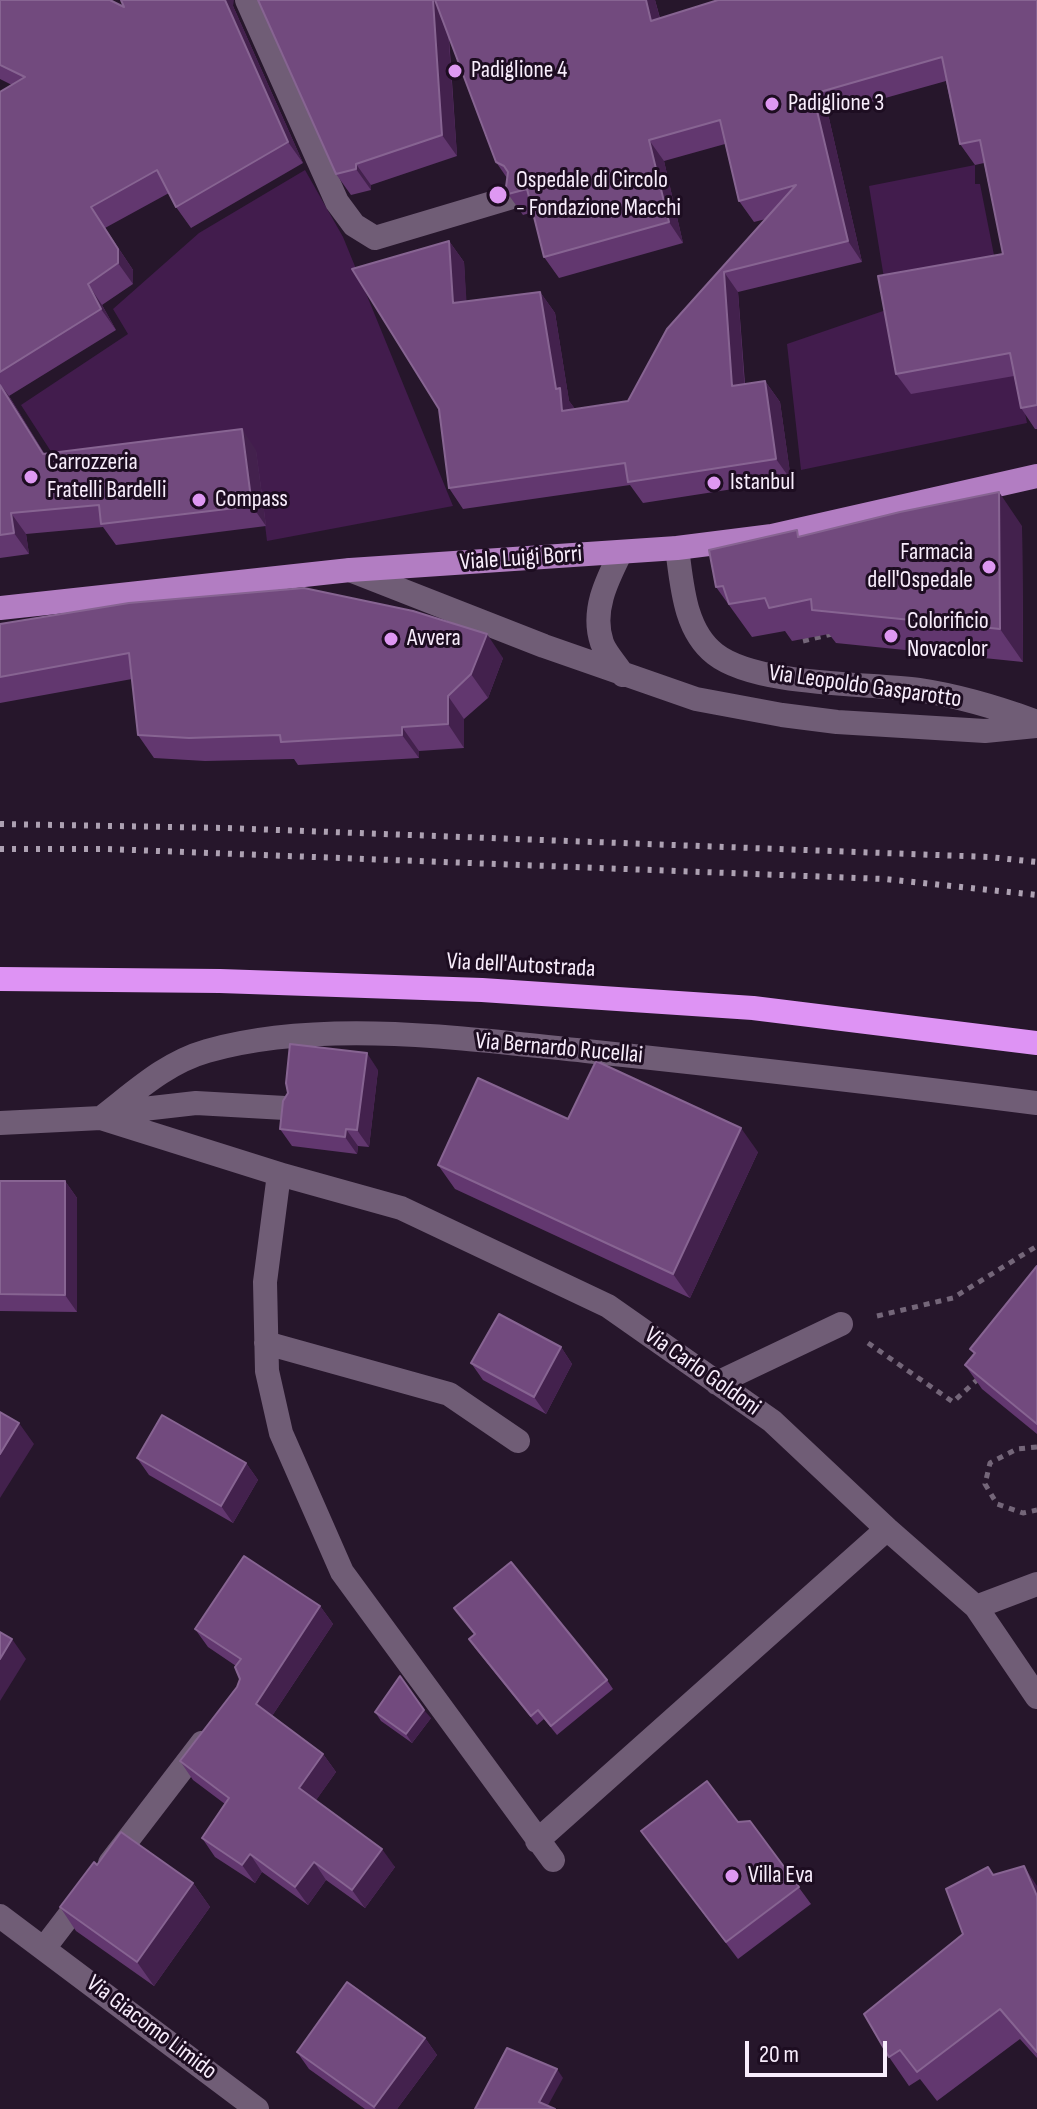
<!DOCTYPE html>
<html>
<head>
<meta charset="utf-8">
<style>
  body { margin:0 }
  #map { position:relative; width:1037px; height:2109px; overflow:hidden; background:#26162b; font-family:"Sofia Sans Condensed",sans-serif }
  canvas { display:block }
  .scale { position:absolute; left:745px; top:2041px; width:142px; height:36px; box-sizing:border-box; border:4px solid #f8edfc; border-top:0; padding-left:10px; font-size:24px; line-height:28px; white-space:nowrap; color:#f8edfc; -webkit-text-stroke:6px #1d0d21; paint-order:stroke }
</style>
</head>
<body>
<div id="map">
<canvas width="1037" height="2109"></canvas>
<div class="scale">20 m</div>
</div>
<script>
const context = document.querySelector('canvas').getContext('2d');
context.lineJoin = 'round';
function fill(path, color) {
  context.fillStyle = color;
  context.fill(path, 'evenodd');
}
function strokePath(path, color, width, dash) {
  context.strokeStyle = color;
  context.lineWidth = width;
  context.lineCap = dash ? 'butt' : 'round';
  context.setLineDash(dash || []);
  context.stroke(path);
}
function label(font, color, halo, rows, align = 'center') {
  context.font = font + ' "Sofia Sans Condensed",sans-serif';
  context.lineWidth = 6;
  context.setLineDash([]);
  context.textBaseline = 'middle';
  context.strokeStyle = halo;
  context.fillStyle = color;
  for (const [text, x, y, turn = 0] of rows) {
    context.save();
    context.translate(x, y);
    context.rotate((+turn || 0) * Math.PI / 180);
    context.textAlign = isNaN(turn) ? turn : align;
    if (halo) context.strokeText(text, 0, 0);
    context.fillText(text, 0, 0);
    context.restore();
  }
}
fill(new Path2D(`
  M 975,165 L 975,184 L 980,184 L 1027,423 L 801,470 L 787,344 L 889,309 L 869,186 Z
  M 305,170 L 343,237 L 453,506 L 267,541 L 256,450 L 70,481 L 21,405 L 128,334 L 113,309 L 199,233 Z`), '#421c4d');
strokePath(new Path2D(`
  M 803,641 L 832,634 L 832,630
  M 877,1316 L 953,1298 L 1037,1246
  M 868,1343 L 953,1402 L 978,1379
  M 1037,1447 L 1017,1449 L 990,1463 L 985,1484 L 997,1504 L 1023,1513 L 1037,1510`), '#746679', 5, [6, 6]);
strokePath(new Path2D(`
  M 247,0 L 337,202 L 354,225 L 375,238 L 509,198
  M 677,548 C 682,584 684,630 715,654 C 756,686 865,683 919,690 C 959,696 999,708 1037,722
  M 621,552 C 607,580 591,611 602,643 C 606,654 617,665 623,675
  M 350,570 L 544,646 L 696,699 L 782,715 L 837,722 L 985,731 L 1037,726
  M 108,1113 L 196,1103 L 285,1108
  M 101,1118 C 135,1092 165,1063 207,1051 C 323,1018 468,1039 586,1051 C 737,1067 887,1084 1037,1103
  M 0,1123 L 101,1118 L 279,1174 L 401,1208 L 608,1306 L 772,1421 L 887,1529 L 976,1607 L 1037,1697
  M 279,1174 L 265,1282 L 267,1371 L 281,1433 L 342,1572 L 553,1860
  M 266,1343 L 449,1394 L 518,1441
  M 717,1383 L 841,1324
  M 976,1607 L 1037,1584
  M 537,1841 L 887,1529
  M 110,1863 L 202,1743
  M 0,1916 L 257,2109
  M 45,1947 L 87,1892`), '#705d76', 24);
strokePath(new Path2D(`
  M 0,608 L 350,570 L 677,548 L 772,536 L 1037,476`), '#b27dc2', 24);
strokePath(new Path2D(`
  M 0,979 L 220,981 L 482,990 L 753,1008 L 1037,1043`), '#de93f4', 24);
strokePath(new Path2D(`
  M 0,824 L 226,828 L 989,857 L 1037,862
  M 0,849 L 107,849 L 884,879 L 1037,895`), '#ada1b2', 6, [4, 8]);
fill(new Path2D(`
  M 0,0 L 124,7 L 233,6 L 303,163 L 191,228 L 176,207 L 169,193 L 105,228 L 133,270 L 133,284 L 102,305 L 116,330 L 9,396 L 44,453 L 256,450 L 266,526 L 116,545 L 103,527 L 26,534 L 29,554 L 0,558 L 0,92 L 12,85 L 0,79 Z
  M 258,0 L 655,0 L 660,18 L 1037,0 L 1037,429 L 1035,429 L 1021,408 L 1014,376 L 911,394 L 896,374 L 1003,254 L 984,163 L 975,165 L 960,144 L 946,81 L 828,114 L 862,262 L 738,292 L 745,384 L 765,381 L 780,402 L 791,480 L 643,503 L 630,485 L 463,509 L 449,488 L 449,241 L 464,262 L 466,301 L 540,292 L 555,313 L 569,401 L 575,409 L 628,401 L 667,329 L 766,219 L 754,222 L 739,201 L 725,144 L 664,161 L 683,243 L 559,278 L 544,257 L 533,212 L 523,215 L 508,194 L 507,178 L 496,162 L 449,37 L 457,156 L 371,185 L 371,190 L 351,195 L 336,174 Z
  M 1022,526 L 1023,662 L 836,643 L 829,634 L 792,641 L 785,631 L 752,637 L 716,587 L 801,536 Z
  M 0,624 L 503,658 L 488,698 L 464,719 L 464,748 L 419,751 L 419,758 L 298,765 L 294,759 L 205,761 L 154,758 L 138,735 L 132,679 L 0,703 Z
  M 378,1070 L 369,1147 L 358,1146 L 357,1154 L 292,1146 L 280,1129 Z
  M 758,1152 L 690,1298 L 455,1189 L 438,1165 Z
  M 0,1181 L 65,1181 L 77,1198 L 77,1312 L 0,1311 Z
  M 1037,1266 L 1037,1434 L 982,1389 L 965,1365 L 974,1354 L 970,1349 Z
  M 561,1347 L 572,1364 L 546,1414 L 483,1380 L 471,1363 Z
  M 137,1458 L 246,1463 L 258,1480 L 233,1523 L 149,1475 Z
  M 320,1606 L 333,1624 L 272,1716 L 323,1754 L 336,1772 L 316,1800 L 395,1867 L 365,1908 L 326,1880 L 308,1905 L 262,1872 L 255,1883 L 215,1857 L 202,1838 L 225,1804 L 193,1780 L 180,1761 L 237,1687 L 240,1679 L 236,1666 L 208,1647 L 195,1629 Z
  M 454,1608 L 607,1680 L 613,1689 L 557,1735 L 544,1719 L 537,1725 L 475,1648 L 469,1639 L 475,1634 Z
  M 375,1712 L 431,1718 L 412,1743 L 381,1721 Z
  M 750,1821 L 811,1904 L 738,1959 L 641,1831 Z
  M 97,1865 L 193,1883 L 210,1907 L 154,1986 L 76,1931 L 60,1907 Z
  M 988,1867 L 994,1875 L 1037,1886 L 1037,2058 L 1020,2039 L 937,2101 L 920,2079 L 909,2086 L 889,2057 L 963,1934 Z
  M 425,2038 L 437,2055 L 397,2109 L 365,2109 L 309,2069 L 297,2052 Z`), '#62376f');
fill(new Path2D(`
  M 225,0 L 234,0 L 233,6 L 303,163 L 288,142 Z
  M 433,0 L 436,0 L 447,16 L 457,156 L 442,135 Z
  M 646,0 L 655,0 L 666,42 L 651,21 Z
  M 813,94 L 828,114 L 862,262 L 848,241 Z
  M 649,140 L 664,161 L 683,243 L 669,222 Z
  M 356,164 L 371,185 L 371,190 L 356,169 Z
  M 91,207 L 133,270 L 133,284 L 118,263 Z
  M 449,241 L 464,262 L 468,324 L 453,303 Z
  M 724,272 L 738,292 L 746,407 L 732,386 Z
  M 88,284 L 102,305 L 116,330 L 101,309 Z
  M 540,292 L 555,313 L 569,401 L 575,409 L 562,411 L 556,389 Z
  M 765,381 L 780,402 L 791,480 L 776,459 Z
  M 0,384 L 9,396 L 57,475 L 43,454 Z
  M 242,429 L 256,450 L 266,526 L 252,506 Z
  M 999,492 L 1022,526 L 1023,662 L 1000,629 Z
  M 11,513 L 26,534 L 29,554 L 14,533 Z
  M 487,634 L 503,658 L 488,698 L 471,674 Z
  M 448,696 L 464,719 L 464,748 L 448,724 Z
  M 402,727 L 419,751 L 419,758 L 402,735 Z
  M 367,1053 L 378,1070 L 369,1147 L 357,1130 Z
  M 741,1128 L 758,1152 L 690,1298 L 673,1274 Z
  M 346,1129 L 358,1146 L 357,1154 L 345,1137 Z
  M 65,1181 L 77,1198 L 77,1312 L 65,1295 Z
  M 561,1347 L 572,1364 L 546,1414 L 534,1397 Z
  M 19,1423 L 34,1444 L 0,1498 L 0,1454 Z
  M 246,1463 L 258,1480 L 233,1523 L 221,1506 Z
  M 320,1606 L 333,1624 L 268,1722 L 256,1704 Z
  M 12,1639 L 26,1659 L 0,1701 L 0,1659 Z
  M 424,1710 L 431,1718 L 412,1743 L 406,1734 Z
  M 323,1754 L 336,1772 L 312,1806 L 299,1788 Z
  M 382,1849 L 395,1867 L 365,1908 L 352,1890 Z
  M 250,1854 L 262,1872 L 255,1883 L 242,1865 Z
  M 314,1862 L 326,1880 L 308,1905 L 295,1887 Z
  M 1024,1866 L 1037,1886 L 1037,1896 Z
  M 193,1883 L 210,1907 L 154,1986 L 137,1962 Z
  M 425,2038 L 437,2055 L 397,2109 L 376,2109 L 374,2107 Z
  M 557,2069 L 563,2078 L 546,2109 L 539,2102 Z`), '#43214d');
const building = new Path2D(`
  M 0,0 L 110,0 L 124,7 L 121,0 L 225,0 L 288,142 L 176,207 L 157,170 L 91,207 L 118,249 L 118,263 L 88,284 L 101,309 L 0,372 L 0,92 L 25,77 L 0,65 Z
  M 258,0 L 433,0 L 442,135 L 356,164 L 356,169 L 336,174 Z
  M 435,0 L 646,0 L 651,21 L 718,0 L 1037,0 L 1037,405 L 1021,408 L 1010,353 L 896,374 L 878,276 L 1003,254 L 980,140 L 960,144 L 942,57 L 813,94 L 848,241 L 724,272 L 732,386 L 765,381 L 776,459 L 628,482 L 625,463 L 449,488 L 439,409 L 352,269 L 449,241 L 453,303 L 540,292 L 556,389 L 560,388 L 562,411 L 628,401 L 667,329 L 796,185 L 739,201 L 720,120 L 649,140 L 669,222 L 544,257 L 527,189 L 508,194 L 506,187 L 508,172 L 504,166 L 496,162 Z
  M 0,385 L 43,454 L 242,429 L 252,506 L 101,524 L 99,505 L 11,513 L 14,533 L 0,535 Z
  M 999,492 L 1000,629 L 812,610 L 811,599 L 769,608 L 765,598 L 729,604 L 723,586 L 716,587 L 709,550 L 797,530 L 798,537 L 900,512 Z
  M 304,588 L 413,611 L 487,634 L 471,674 L 448,696 L 448,724 L 402,727 L 402,735 L 281,742 L 280,735 L 189,738 L 138,735 L 129,653 L 0,677 L 0,624 L 129,603 Z
  M 290,1044 L 367,1053 L 357,1130 L 346,1129 L 345,1137 L 280,1129 L 283,1101 L 288,1093 L 286,1083 Z
  M 596,1061 L 741,1128 L 673,1274 L 438,1165 L 478,1078 L 568,1119 Z
  M 0,1181 L 65,1181 L 65,1295 L 0,1294 Z
  M 1037,1266 L 1037,1424 L 965,1365 L 975,1353 L 970,1349 Z
  M 499,1314 L 561,1347 L 534,1397 L 471,1363 Z
  M 0,1412 L 19,1423 L 0,1454 Z
  M 162,1415 L 246,1463 L 221,1506 L 137,1458 Z
  M 244,1556 L 320,1606 L 256,1704 L 323,1754 L 299,1788 L 382,1849 L 352,1890 L 314,1862 L 295,1887 L 250,1854 L 242,1865 L 202,1838 L 229,1798 L 180,1761 L 237,1687 L 240,1679 L 235,1667 L 241,1659 L 195,1629 Z
  M 511,1562 L 607,1680 L 551,1726 L 538,1710 L 531,1716 L 469,1639 L 475,1634 L 454,1608 Z
  M 0,1632 L 12,1639 L 0,1659 Z
  M 400,1676 L 424,1710 L 406,1734 L 375,1712 Z
  M 707,1781 L 738,1822 L 750,1821 L 799,1887 L 726,1942 L 641,1831 Z
  M 121,1832 L 193,1883 L 137,1962 L 60,1907 L 94,1862 L 97,1865 Z
  M 1024,1866 L 1037,1896 L 1037,2052 L 1000,2009 L 917,2072 L 900,2050 L 889,2057 L 864,2014 L 963,1934 L 946,1889 L 988,1867 L 993,1875 Z
  M 347,1982 L 425,2038 L 374,2107 L 297,2052 Z
  M 507,2048 L 557,2069 L 539,2102 L 555,2109 L 475,2109 Z`);
fill(building, '#724a7e');
strokePath(building, '#876492', 2);
for (const [x, y, r, color] of [
  [455,71,8,"#de98f2"],
  [772,104,8,"#de98f2"],
  [498,195,10,"#de98f2"],
  [31,477,8,"#de98f2"],
  [714,483,8,"#de98f2"],
  [199,500,8,"#de98f2"],
  [989,567,8,"#de98f2"],
  [891,636,8,"#de98f2"],
  [391,639,8,"#de98f2"],
  [732,1876,8,"#de98f2"]
]) {
  const dot = new Path2D();
  dot.arc(x, y, r, 0, 2 * Math.PI);
  context.fillStyle = color;
  context.fill(dot);
  strokePath(dot, '#1d0d21', 3);
}
label('24px', '#f8edfc', '#1d0d21', [
  ["Padiglione 4",471,71],
  ["Padiglione 3",788,104],
  ["Ospedale di Circolo",516,181],
  ["- Fondazione Macchi",516,209],
  ["Carrozzeria",47,463],
  ["Fratelli Bardelli",47,491],
  ["Istanbul",730,483],
  ["Compass",215,500],
  ["Farmacia",973,553,"right"],
  ["dell'Ospedale",973,581,"right"],
  ["Colorificio",907,622],
  ["Novacolor",907,650],
  ["Avvera",407,639],
  ["Villa Eva",748,1876]
], 'left');
label('24px', '#f8edfc', '#1d0d21', [
  ["Viale Luigi Borri",521,559,-4],
  ["Via Leopoldo Gasparotto",865,687,8],
  ["Via dell'Autostrada",521,966,3],
  ["Via Bernardo Rucellai",559,1049,5],
  ["Via Carlo Goldoni",702,1372,35],
  ["Via Giacomo Limido",151,2028,37]
]);
</script>
</body>
</html>
